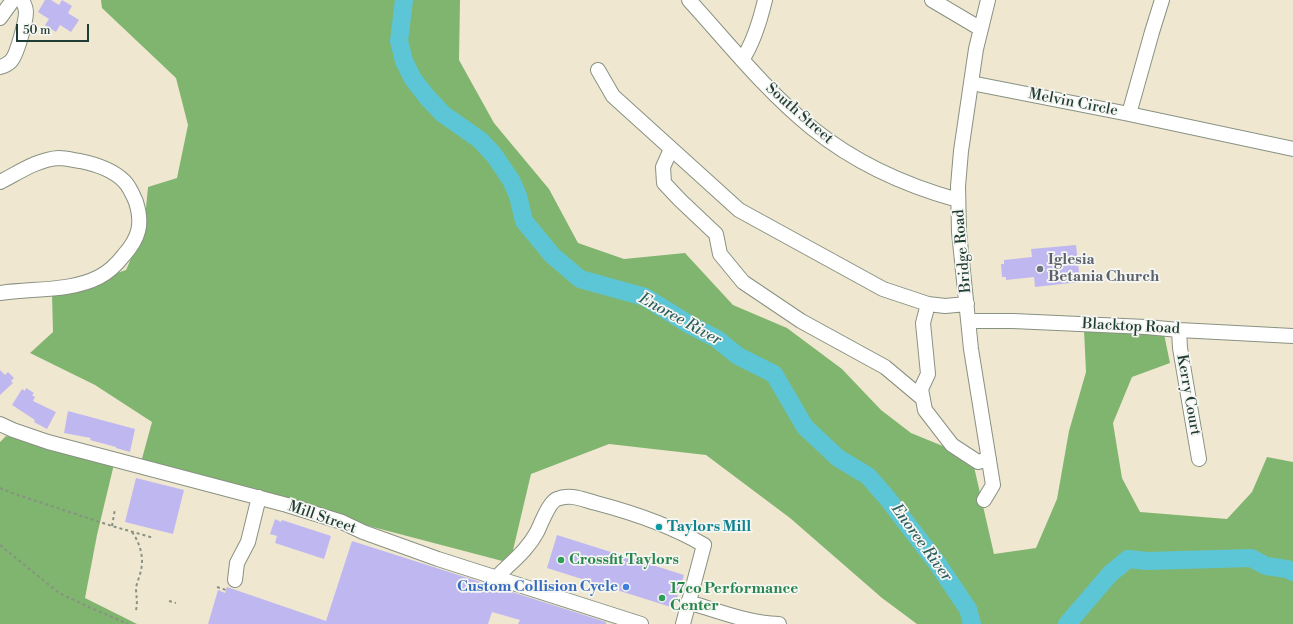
<!DOCTYPE html>
<html>
<head>
<meta charset="utf-8">
<style>
  body { margin:0 }
  #map { position:relative; width:1293px; height:624px; overflow:hidden; background:#f0e7d1; font-family:"Libre Bodoni",serif }
  canvas { display:block }
  .scale { position:absolute; left:16px; top:24px; width:73px; height:18px; box-sizing:border-box; border:2px solid #1f3d34; border-top:0; padding-left:5px; font-size:12px; line-height:14px; white-space:nowrap; color:#1f3d34; -webkit-text-stroke:3px #f6f6f2; paint-order:stroke }
</style>
</head>
<body>
<div id="map">
<canvas width="1293" height="624"></canvas>
<div class="scale">50 m</div>
</div>
<script>
const context = document.querySelector('canvas').getContext('2d');
context.lineJoin = 'round';
function fill(path, color) {
  context.fillStyle = color;
  context.fill(path, 'evenodd');
}
function strokePath(path, color, width, dash) {
  context.strokeStyle = color;
  context.lineWidth = width;
  context.lineCap = dash ? 'butt' : 'round';
  context.setLineDash(dash || []);
  context.stroke(path);
}
function label(font, color, halo, rows, align = 'center') {
  context.font = font + ' "Libre Bodoni",serif';
  context.lineWidth = 3.5;
  context.setLineDash([]);
  context.textBaseline = 'middle';
  context.strokeStyle = halo;
  context.fillStyle = color;
  for (const [text, x, y, turn = 0] of rows) {
    context.save();
    context.translate(x, y);
    context.rotate((+turn || 0) * Math.PI / 180);
    context.textAlign = isNaN(turn) ? turn : align;
    if (halo) context.strokeText(text, 0, 0);
    context.fillText(text, 0, 0);
    context.restore();
  }
}
fill(new Path2D(`
  M 101,0 L 460,0 L 459,60 L 494,123 L 549,189 L 578,243 L 624,259 L 685,253 L 733,305 L 787,328 L 842,369 L 881,410 L 911,433 L 972,458 L 994,554 L 1036,548 L 1057,499 L 1069,431 L 1086,372 L 1084,330 L 1163,329 L 1170,363 L 1132,377 L 1113,423 L 1122,478 L 1140,512 L 1227,519 L 1252,492 L 1267,457 L 1293,462 L 1293,624 L 917,624 L 882,598 L 790,518 L 706,455 L 609,444 L 531,474 L 510,563 L 140,466 L 152,422 L 95,385 L 30,353 L 53,332 L 52,294 L 126,270 L 144,229 L 148,187 L 177,178 L 188,125 L 176,78 L 102,8 Z
  M 6,436 L 115,460 L 97,535 L 85,598 L 137,624 L 0,624 L 0,442 Z`), '#80b570');
strokePath(new Path2D(`
  M 404,0 L 399,41 L 404,61 L 413,79 L 427,97 L 443,114 L 480,140 L 494,155 L 511,180 L 518,196 L 524,221 L 552,255 L 580,279 L 645,297 L 690,325 L 717,339 L 738,356 L 774,374 L 805,427 L 838,458 L 868,476 L 888,499 L 937,563 L 968,609 L 972,624
  M 1067,624 L 1110,574 L 1128,559 L 1147,561 L 1251,558 L 1266,566 L 1287,569 L 1293,572`), '#5cc6d7', 18);
fill(new Path2D(`
  M 45,0 L 51,0 L 59,5 L 62,0 L 72,6 L 68,13 L 79,20 L 71,32 L 60,25 L 56,32 L 45,25 L 49,19 L 38,12 Z
  M 1076,245 L 1080,282 L 1035,287 L 1034,277 L 1006,280 L 1006,277 L 1002,277 L 1001,264 L 1004,264 L 1004,260 L 1032,257 L 1031,249 Z
  M 0,370 L 5,375 L 8,372 L 14,378 L 11,381 L 13,383 L 0,395 Z
  M 26,388 L 34,393 L 32,395 L 35,397 L 33,401 L 56,412 L 47,429 L 34,422 L 35,420 L 12,405 L 22,389 L 25,391 Z
  M 68,411 L 135,429 L 130,452 L 116,448 L 116,447 L 90,440 L 91,438 L 64,433 Z
  M 136,478 L 184,490 L 173,534 L 125,522 Z
  M 275,519 L 281,522 L 282,520 L 331,536 L 324,559 L 275,543 L 277,536 L 270,534 Z
  M 557,535 L 684,575 L 674,608 L 547,568 Z
  M 352,541 L 606,622 L 606,624 L 518,624 L 520,620 L 492,612 L 488,624 L 208,624 L 218,590 L 225,593 L 227,587 L 326,621 Z`), '#bfb7f0');
const minor = new Path2D(`
  M 689,0 C 729,44 766,91 812,128 C 854,162 907,186 958,200
  M 932,0 L 981,29
  M 0,18 L 13,0
  M 742,60 C 754,42 760,21 765,0
  M 0,67 C 4,66 8,64 11,61 C 17,55 26,21 26,12 C 26,7 24,4 22,0
  M 598,70 L 613,96 L 739,210 L 883,289 L 928,304 L 945,306 L 967,304
  M 971,83 L 1129,114 L 1152,32 L 1162,0
  M 1129,114 L 1293,149
  M 671,149 L 663,167 L 664,183 L 680,200 L 716,234 L 720,254 L 743,282 L 801,321 L 885,367 L 922,398
  M 0,182 C 18,173 38,159 59,158 C 66,158 73,160 80,161 C 95,164 113,170 124,181 C 130,187 133,195 136,202 C 143,224 139,238 124,255 C 117,264 109,272 99,277 C 70,292 32,288 0,293
  M 928,304 L 923,323 L 928,374 L 921,389 L 925,410 L 952,445 L 978,462 L 989,459
  M 968,321 L 1013,321 L 1146,327 L 1179,330 L 1293,336
  M 1179,330 L 1180,348 L 1199,459
  M 0,424 L 13,430 L 48,442 L 287,505 L 342,522 L 363,532 L 438,559 L 641,624
  M 984,500 L 993,485 L 971,349 L 959,232 L 958,186 L 961,151 L 976,49 L 988,0
  M 496,578 C 510,563 527,551 537,532 C 541,524 549,502 557,499 C 570,493 584,500 596,503 C 634,513 670,525 704,545 L 683,624
  M 235,580 L 237,563 L 248,542 L 259,497
  M 688,602 C 718,611 748,623 779,624`);
strokePath(minor, '#889282', 16);
strokePath(new Path2D(`
  M 0,488 L 9,492 L 112,526 L 154,538
  M 112,526 L 115,509
  M 132,532 C 140,543 144,557 141,570 C 140,576 137,582 136,588 C 136,596 138,602 136,610
  M 0,545 L 59,593 L 89,607 L 128,624
  M 217,587 L 226,590
  M 169,601 L 176,603`), '#889282', 2, [3, 3]);
strokePath(minor, '#fff', 14);
for (const [x, y, r, color] of [
  [1040,269,4,"#6b7280"],
  [659,527,4,"#0f9aa8"],
  [561,560,4,"#2e9e5b"],
  [626,587,4,"#3f7fe0"],
  [662,598,4,"#2e9e5b"]
]) {
  const dot = new Path2D();
  dot.arc(x, y, r, 0, 2 * Math.PI);
  context.fillStyle = color;
  context.fill(dot);
  strokePath(dot, '#f6f6f2', 1.5);
}
label('15px', '#1f3d34', '#f6f6f2', [
  ["Melvin Circle",1073,103,11],
  ["South Street",799,114,41],
  ["Bridge Road",963,251,-95],
  ["Blacktop Road",1131,327,3],
  ["Kerry Court",1188,395,80],
  ["Mill Street",322,518,19]
]);
label('bold 15px', '#5b616d', '#f6f6f2', [
  ["Iglesia",1048,260],
  ["Betania Church",1048,277]
], 'left');
label('bold 15px', '#0d838f', '#f6f6f2', [
  ["Taylors Mill",667,527]
], 'left');
label('bold 15px', '#27864d', '#f6f6f2', [
  ["Crossfit Taylors",569,560],
  ["17co Performance",670,589],
  ["Center",670,606]
], 'left');
label('bold 15px', '#366cbe', '#f6f6f2', [
  ["Custom Collision Cycle",618,587]
], 'right');
label('italic 16px', '#2e5f5d', '#f6f6f2', [
  ["Enoree River",680,320,29],
  ["Enoree River",921,543,54]
]);
</script>
</body>
</html>
